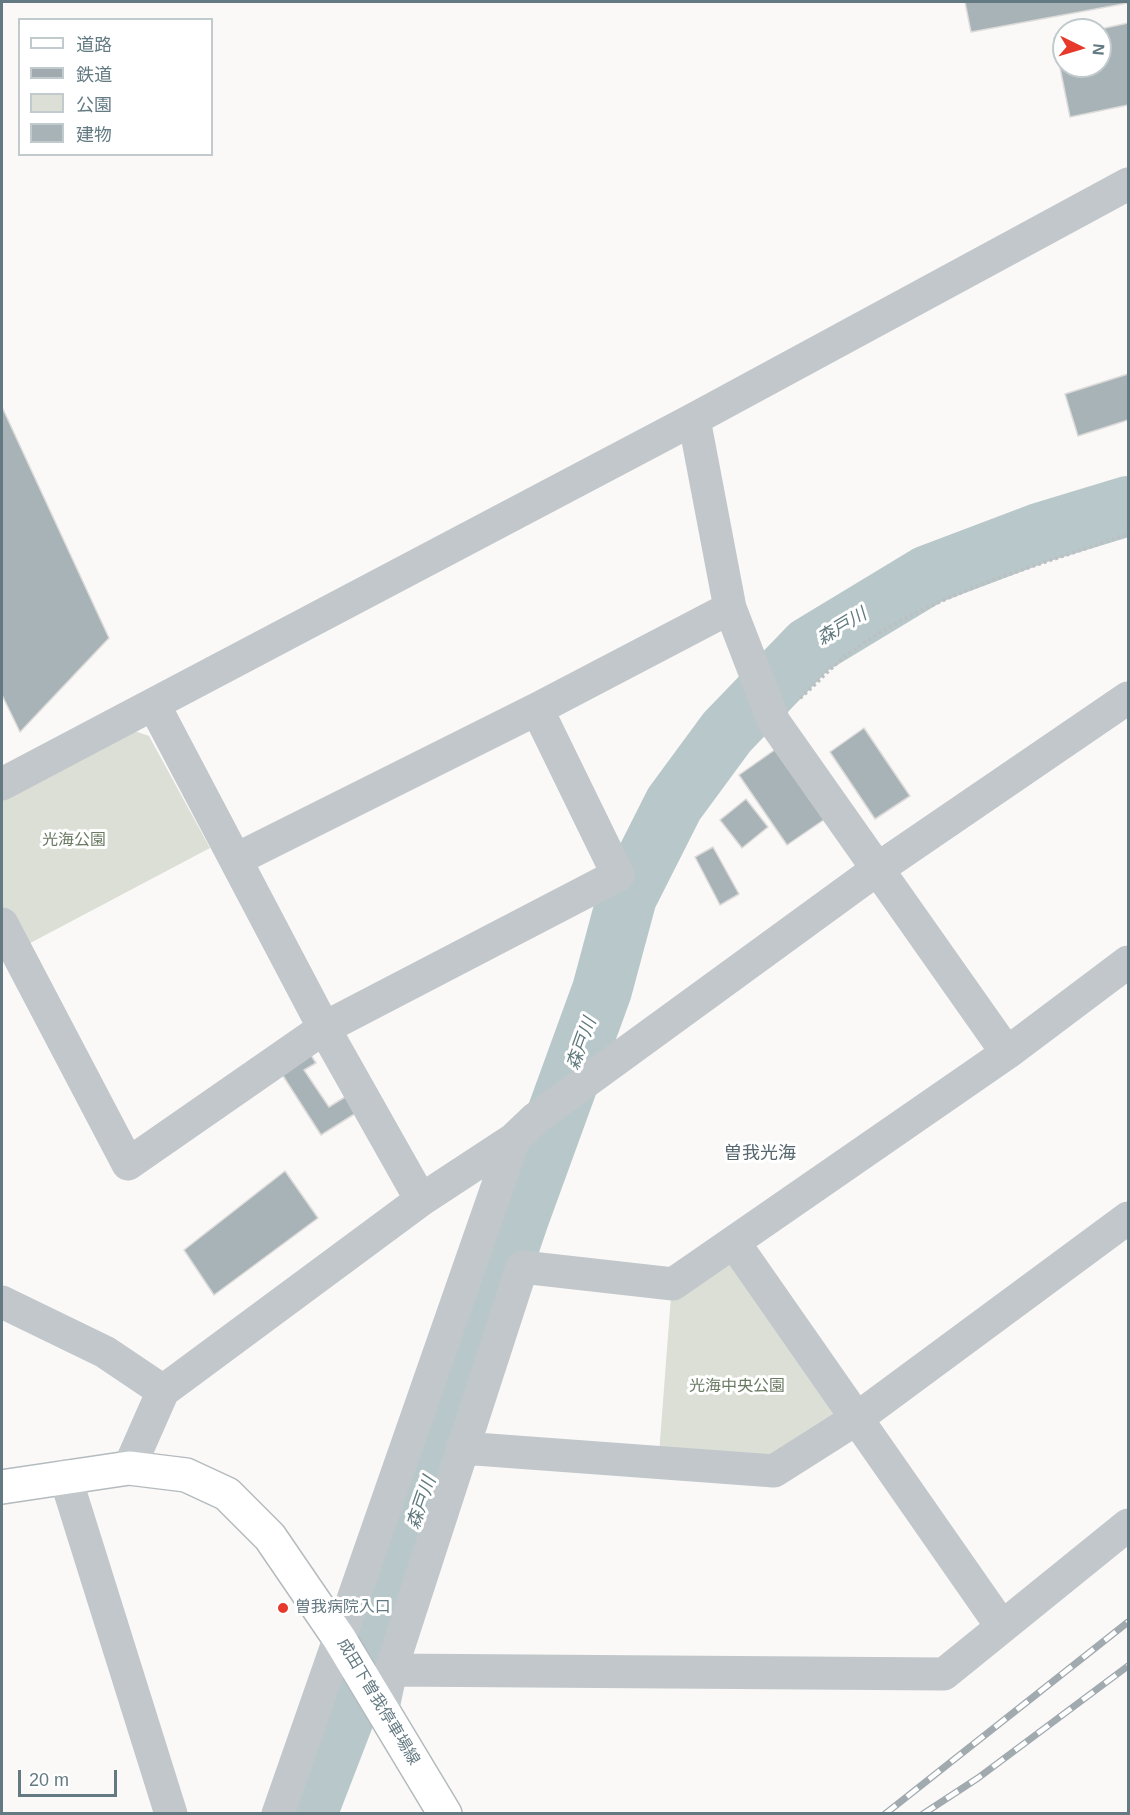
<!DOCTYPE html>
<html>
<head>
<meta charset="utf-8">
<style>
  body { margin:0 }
  #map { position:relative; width:1130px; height:1815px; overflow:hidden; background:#faf9f7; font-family:Helvetica,"Noto Sans JP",sans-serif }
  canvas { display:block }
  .frame { position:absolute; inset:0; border:3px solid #647a83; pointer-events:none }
  .legend { position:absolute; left:18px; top:18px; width:195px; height:138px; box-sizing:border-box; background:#fff; border:2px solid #c1cacd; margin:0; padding:8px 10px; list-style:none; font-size:18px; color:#647a83 }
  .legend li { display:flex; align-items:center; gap:12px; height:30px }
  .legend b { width:30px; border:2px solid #c1cacd }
  .north { position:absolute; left:1052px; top:18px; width:60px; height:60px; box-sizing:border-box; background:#fff; border:2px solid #c1cacd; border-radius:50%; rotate:95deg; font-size:16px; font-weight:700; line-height:24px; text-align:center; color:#647a83 }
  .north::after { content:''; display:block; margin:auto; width:21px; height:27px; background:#e6392b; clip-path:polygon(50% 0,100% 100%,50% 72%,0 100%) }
  .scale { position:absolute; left:18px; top:1770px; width:99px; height:27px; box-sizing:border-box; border:3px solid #647a83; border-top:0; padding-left:8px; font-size:18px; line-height:21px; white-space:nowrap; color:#647a83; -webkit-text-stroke:4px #fff; paint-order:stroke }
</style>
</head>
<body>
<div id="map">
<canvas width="1130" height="1815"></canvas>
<div class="frame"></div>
<ul class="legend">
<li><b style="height:8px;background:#fff"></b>道路</li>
<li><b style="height:8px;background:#a0aaaf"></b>鉄道</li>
<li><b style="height:16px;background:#dbdfd6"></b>公園</li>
<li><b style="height:16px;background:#a7b3b7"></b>建物</li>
</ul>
<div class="north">N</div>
<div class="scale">20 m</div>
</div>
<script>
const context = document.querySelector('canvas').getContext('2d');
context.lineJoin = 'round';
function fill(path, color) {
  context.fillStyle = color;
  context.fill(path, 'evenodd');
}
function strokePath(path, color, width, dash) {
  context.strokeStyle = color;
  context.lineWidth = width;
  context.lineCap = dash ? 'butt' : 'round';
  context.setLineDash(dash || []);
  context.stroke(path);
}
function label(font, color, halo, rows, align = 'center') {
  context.font = font + ' Helvetica,"Noto Sans JP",sans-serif';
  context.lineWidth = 6;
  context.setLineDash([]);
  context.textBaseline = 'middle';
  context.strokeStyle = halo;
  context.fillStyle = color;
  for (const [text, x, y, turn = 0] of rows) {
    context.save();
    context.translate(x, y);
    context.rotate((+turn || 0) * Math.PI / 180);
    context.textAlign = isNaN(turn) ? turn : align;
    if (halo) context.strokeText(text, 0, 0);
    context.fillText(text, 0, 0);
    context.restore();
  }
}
fill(new Path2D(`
  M 135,731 L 149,736 L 210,848 L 19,949 L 2,917 L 2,801 Z
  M 733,1253 L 845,1418 L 774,1464 L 659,1454 L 671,1296 Z`), '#dbdfd6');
strokePath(new Path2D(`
  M 307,1814 L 380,1625 L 519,1218 L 602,990 L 627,897 L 674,804 L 727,732 L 809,647 L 928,575 L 1039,533 L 1128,506`), '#b8c8ca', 60);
const building = new Path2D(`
  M 965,2 L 1128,2 L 1128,3 L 971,32 Z
  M 1128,23 L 1128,105 L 1070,117 L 1054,38 L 1064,36 L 1064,66 L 1100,66 L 1100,30 L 1096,30 Z
  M 1128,374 L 1128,420 L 1078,436 L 1065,394 Z
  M 2,407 L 109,638 L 20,732 L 2,695 Z
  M 864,728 L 910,796 L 875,819 L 830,752 Z
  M 776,749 L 825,819 L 787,845 L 739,775 Z
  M 746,799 L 768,827 L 742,848 L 720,820 Z
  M 713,847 L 739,894 L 720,905 L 695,857 Z
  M 307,1049 L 316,1063 L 304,1070 L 329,1107 L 345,1097 L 356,1113 L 321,1135 L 278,1068 Z
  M 285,1171 L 318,1218 L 214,1295 L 184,1250 Z`);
fill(building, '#a7b3b7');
strokePath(building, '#dcdbd9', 1.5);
const major = new Path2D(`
  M 2,1487 L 129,1468 L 186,1475 L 227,1494 L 270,1537 L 339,1638 L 445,1814`);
strokePath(major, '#b4bbbe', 36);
strokePath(new Path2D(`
  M 800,698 C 815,685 829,669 844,657 C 927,594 1031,568 1128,534`), '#bbc0c2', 4, [3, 3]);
strokePath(new Path2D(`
  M 694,419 L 730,608 L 774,722 L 1007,1053
  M 154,705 L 324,1028 L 421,1200
  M 2,784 L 694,419 L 1128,184
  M 237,859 L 537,709 L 730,608
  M 2,924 L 128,1164 L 324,1028 L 618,875 L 537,709
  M 735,1244 L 1002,1627
  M 2,1302 L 105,1352 L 163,1391
  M 462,1448 L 774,1471 L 856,1419 L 1128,1218
  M 129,1468 L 163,1391 L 421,1200 L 514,1139 L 536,1118 L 879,868 L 1128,698
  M 65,1476 L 171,1814
  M 391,1670 L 944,1674 L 1128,1525
  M 383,1708 L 391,1670 L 522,1267 L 673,1284 L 1007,1053 L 1128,962
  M 278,1814 L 514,1139`), '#c1c7ca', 33);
strokePath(major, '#fff', 33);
const rail = new Path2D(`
  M 885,1814 L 1128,1622
  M 923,1814 L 978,1778 L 1128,1666`);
strokePath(rail, '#a0aaaf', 7);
strokePath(rail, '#fff', 4.5, [14]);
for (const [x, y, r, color] of [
  [283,1608,6,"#e6392b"]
]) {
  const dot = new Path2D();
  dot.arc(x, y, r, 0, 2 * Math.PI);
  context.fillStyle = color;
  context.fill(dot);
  strokePath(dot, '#fff', 2);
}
label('16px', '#6b7a63', '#fff', [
  ["光海公園",74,841],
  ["光海中央公園",737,1387]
]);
label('16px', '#647a83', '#fff', [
  ["曽我病院入口",295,1608]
], 'left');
label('16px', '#647a83', '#fff', [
  ["成田下曽我停車場線",378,1702,59]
]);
label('italic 18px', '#5f797c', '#fff', [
  ["森戸川",842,627,-31],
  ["森戸川",582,1044,-70],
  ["森戸川",422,1503,-71]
]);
label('18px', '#56676e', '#fff', [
  ["曽我光海",760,1154]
]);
</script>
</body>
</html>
